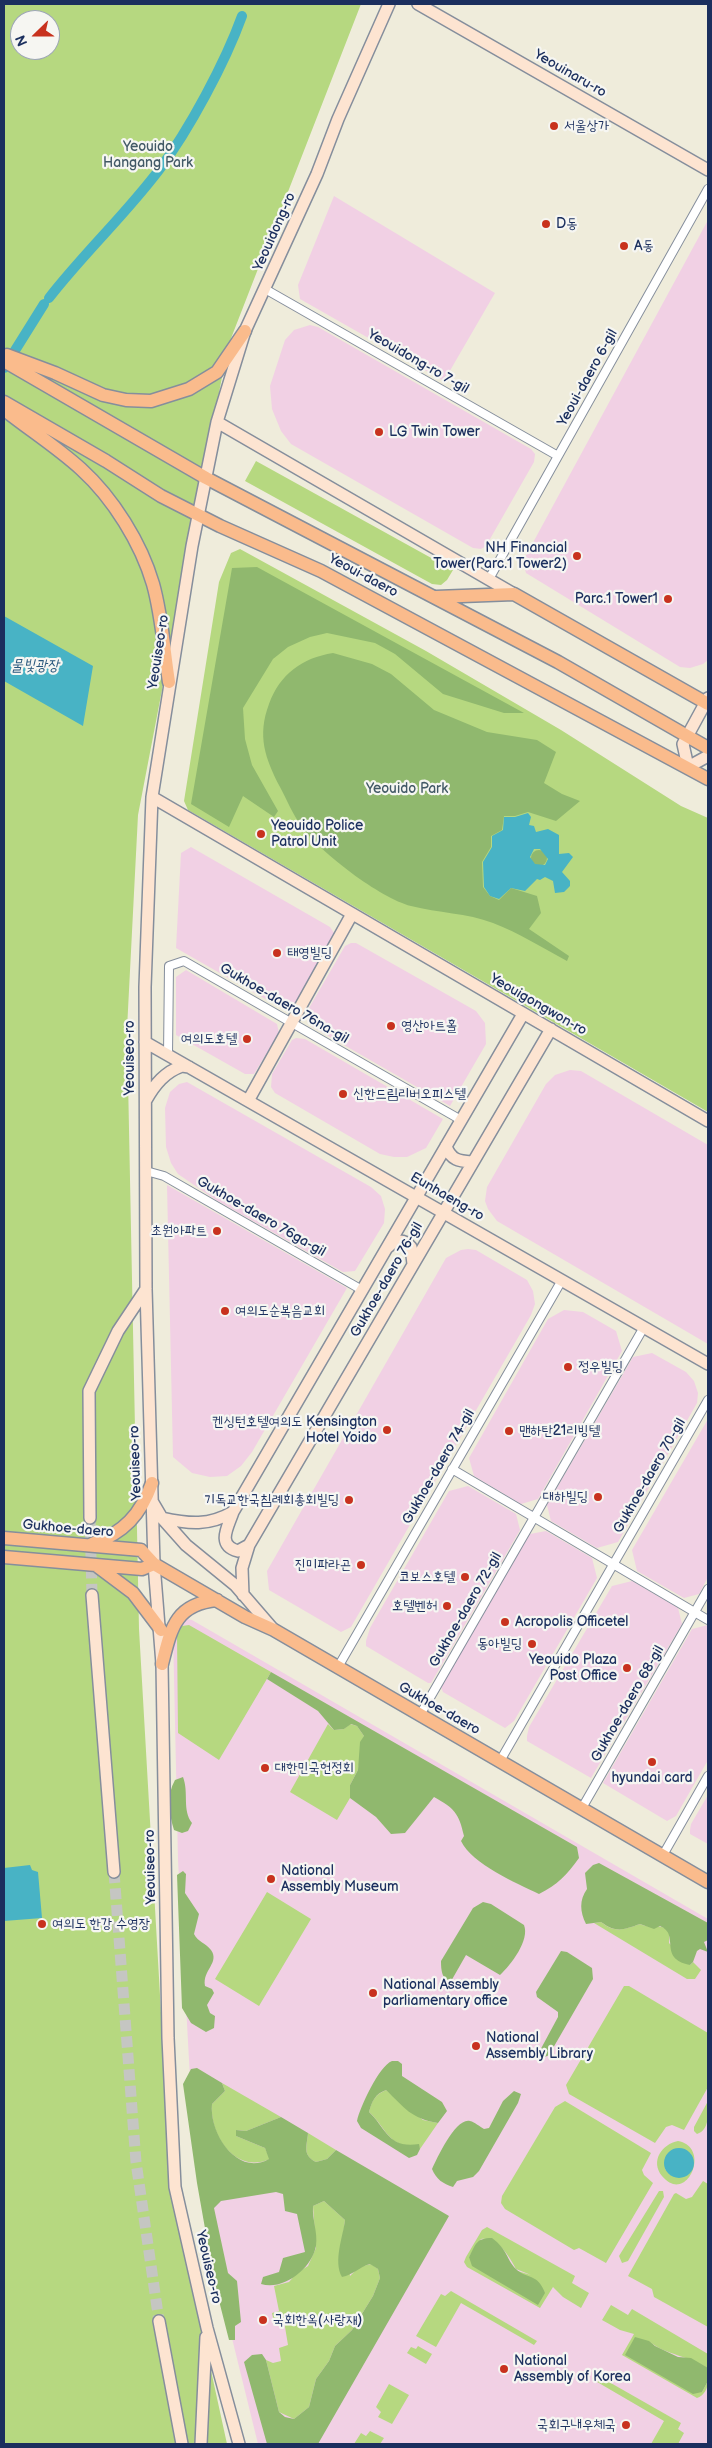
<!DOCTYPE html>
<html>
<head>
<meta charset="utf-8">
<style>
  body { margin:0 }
  #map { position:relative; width:712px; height:2448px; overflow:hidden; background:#efecdb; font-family:"Balsamiq Sans",sans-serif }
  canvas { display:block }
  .frame { position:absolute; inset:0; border:5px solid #1b2f5e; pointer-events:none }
  .north { position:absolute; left:10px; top:10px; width:50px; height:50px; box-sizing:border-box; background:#f6f6f2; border:1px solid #9ea6b7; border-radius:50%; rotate:248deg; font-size:14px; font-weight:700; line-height:20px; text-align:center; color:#1b2f5e }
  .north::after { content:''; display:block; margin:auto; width:18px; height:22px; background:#c8321e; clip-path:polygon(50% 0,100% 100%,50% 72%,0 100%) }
</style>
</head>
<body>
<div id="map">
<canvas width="712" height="2448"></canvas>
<div class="frame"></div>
<div class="north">N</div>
</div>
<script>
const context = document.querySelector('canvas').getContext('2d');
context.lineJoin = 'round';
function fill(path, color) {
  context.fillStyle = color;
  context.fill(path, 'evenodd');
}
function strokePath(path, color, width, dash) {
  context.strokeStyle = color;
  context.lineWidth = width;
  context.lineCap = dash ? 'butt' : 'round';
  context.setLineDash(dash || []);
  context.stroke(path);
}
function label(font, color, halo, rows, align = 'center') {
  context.font = font + ' "Balsamiq Sans","Poor Story",sans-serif';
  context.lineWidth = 4.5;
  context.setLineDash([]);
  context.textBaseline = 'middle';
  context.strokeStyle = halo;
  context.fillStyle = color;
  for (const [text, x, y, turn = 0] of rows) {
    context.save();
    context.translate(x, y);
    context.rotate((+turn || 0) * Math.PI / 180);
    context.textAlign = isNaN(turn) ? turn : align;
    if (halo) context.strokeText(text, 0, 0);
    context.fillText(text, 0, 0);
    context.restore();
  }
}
fill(new Path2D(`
  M 334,196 L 495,293 L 444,381 L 300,299 L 298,285 Z
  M 708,220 L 708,660 L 703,664 L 690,668 L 680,667 L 526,573 L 523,561 Z
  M 310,325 L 318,327 L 531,449 L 535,454 L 534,462 L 486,546 L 481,549 L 473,548 L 291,444 L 281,431 L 272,409 L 270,386 L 285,340 L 294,330 Z
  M 191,847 L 330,927 L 334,933 L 334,938 L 294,1008 L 281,1008 L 176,948 L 181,853 Z
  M 351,943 L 356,943 L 476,1011 L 485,1023 L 486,1044 L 450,1106 L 311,1026 L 307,1021 L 309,1008 L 345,946 Z
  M 186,970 L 277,1024 L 279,1033 L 254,1074 L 245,1074 L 176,1035 L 176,977 Z
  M 296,1038 L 305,1039 L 443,1119 L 426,1148 L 407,1157 L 394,1157 L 380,1154 L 275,1093 L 271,1087 L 272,1074 L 292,1040 Z
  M 570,1070 L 581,1071 L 708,1145 L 708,1344 L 497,1221 L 488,1209 L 485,1201 L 487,1187 L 546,1084 L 555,1075 Z
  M 187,1082 L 371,1187 L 381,1196 L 385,1209 L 384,1223 L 355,1271 L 343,1272 L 216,1200 L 178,1174 L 171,1163 L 166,1147 L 165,1108 L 170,1092 L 179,1084 Z
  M 167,1185 L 347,1288 L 252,1452 L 241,1466 L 227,1476 L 210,1477 L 192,1473 L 173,1457 Z
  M 468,1249 L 476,1250 L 527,1280 L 533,1291 L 535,1304 L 531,1315 L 351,1627 L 341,1632 L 269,1590 L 267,1571 L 446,1258 L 461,1250 Z
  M 564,1310 L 583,1312 L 616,1331 L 622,1351 L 538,1499 L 521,1504 L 474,1476 L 469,1458 L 548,1319 Z
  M 652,1353 L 686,1372 L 694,1381 L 698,1393 L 697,1403 L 618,1542 L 597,1548 L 551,1521 L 547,1505 L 633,1357 Z
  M 708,1419 L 708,1577 L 699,1594 L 684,1598 L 637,1571 L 632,1550 Z
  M 468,1486 L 516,1514 L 520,1530 L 444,1661 L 431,1683 L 428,1683 L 366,1646 L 366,1641 L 370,1628 L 449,1491 Z
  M 546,1531 L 592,1558 L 597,1578 L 514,1721 L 505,1728 L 443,1692 L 441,1687 L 530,1534 Z
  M 632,1581 L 678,1608 L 682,1624 L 591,1778 L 527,1741 L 527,1736 L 529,1727 L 612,1586 Z
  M 186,1619 L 192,1620 L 708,1919 L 708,2444 L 258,2444 L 228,2322 L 190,2078 L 178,1860 L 173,1630 Z
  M 708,1625 L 708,1760 L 676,1816 L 667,1821 L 603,1783 L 692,1629 Z
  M 708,1795 L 708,1844 L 690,1834 L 690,1830 L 691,1824 Z`), '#f1d0e4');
fill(new Path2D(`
  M 4,4 L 361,4 L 228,346 L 138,815 L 127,1029 L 139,1629 L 171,2187 L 227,2444 L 4,2444 ZM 20,20 L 50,20 L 50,50 L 20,50 Z
  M 256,461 L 453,570 L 447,580 L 441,585 L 432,584 L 245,481 Z
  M 240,549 L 426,651 L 561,730 L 681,806 L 708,818 L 708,1112 L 188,810 L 184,801 L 219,582 L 231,553 Z
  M 189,1625 L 271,1672 L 219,1760 L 178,1733 L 177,1632 L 182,1626 Z
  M 328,1724 L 334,1730 L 344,1729 L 350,1724 L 357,1726 L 364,1736 L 358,1770 L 350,1785 L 350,1798 L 337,1820 L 290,1792 Z
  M 267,1892 L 311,1919 L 259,2006 L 215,1979 Z
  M 601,1922 C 615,1933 623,1930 640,1924 C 652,1931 673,1918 669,1943 L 690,1965 L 693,1962 L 701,1970 L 695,1979 L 687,1979 L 594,1923 Z
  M 624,1986 L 629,1986 L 708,2033 L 708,2087 L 684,2130 L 672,2125 L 666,2127 L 655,2143 L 569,2094 L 566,2085 Z
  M 222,2083 L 281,2117 L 246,2131 L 236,2130 L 236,2136 L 265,2148 L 270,2159 C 235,2175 209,2134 212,2104 L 225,2091 Z
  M 386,2090 L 423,2120 L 438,2123 L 420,2149 L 418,2145 C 388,2149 387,2128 369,2112 C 372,2100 375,2095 386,2090 Z
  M 565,2101 L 651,2153 L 642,2170 L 644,2175 L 653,2183 L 606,2263 L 579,2248 L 574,2250 L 505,2209 L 501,2203 L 502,2196 L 555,2107 Z
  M 708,2101 C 708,2113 710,2130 697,2134 L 694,2131 L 694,2127 Z
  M 308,2133 L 336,2150 L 327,2159 L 316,2162 C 302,2155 307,2146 308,2133 Z
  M 678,2141 C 712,2147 687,2206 662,2176 C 650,2161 662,2144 678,2141 ZM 690,2153 L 693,2162 L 682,2177 L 672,2176 L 665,2169 Z
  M 703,2181 L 708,2184 L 708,2327 L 654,2297 L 652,2289 L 628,2276 L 674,2194 L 676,2193 L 686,2199 L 692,2197 Z
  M 659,2191 L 663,2191 L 664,2197 L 628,2261 L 622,2263 L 619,2256 Z
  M 324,2201 L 345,2220 L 343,2236 L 350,2276 L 359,2267 L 371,2264 L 378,2269 L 380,2278 L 373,2296 L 352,2330 L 335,2346 L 329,2361 L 316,2379 L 309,2407 L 294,2419 L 279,2412 L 266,2360 L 273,2363 L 281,2361 L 279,2348 L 288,2345 L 284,2321 L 274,2322 L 272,2313 L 279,2311 L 274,2286 L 289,2282 L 297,2273 L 308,2266 L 316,2248 L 313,2206 Z
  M 487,2227 L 575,2276 L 572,2283 L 589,2293 L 581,2308 L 563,2297 L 553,2287 L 540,2308 L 467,2267 L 464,2262 L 466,2257 L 482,2230 ZM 481,2239 C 498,2237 509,2256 516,2269 L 531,2275 L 469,2257 Z
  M 451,2291 L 537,2341 L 534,2345 L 461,2303 L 436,2347 L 416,2336 L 441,2294 L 445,2296 Z
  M 611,2305 L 628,2315 L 632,2309 L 708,2354 L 708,2369 C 690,2355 666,2356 649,2341 L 702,2392 L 708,2381 C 708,2388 704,2396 697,2398 L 622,2355 L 634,2334 L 620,2330 L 602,2320 Z
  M 418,2346 L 432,2354 L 426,2364 L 407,2353 L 411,2347 L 416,2349 Z
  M 595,2374 L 681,2423 L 678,2429 L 684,2433 L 678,2444 L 651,2444 L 664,2421 L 592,2379 Z
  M 389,2384 L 409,2395 L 392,2424 L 378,2417 L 381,2412 L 376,2407 Z
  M 370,2431 L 384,2438 L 380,2444 L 354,2444 L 361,2433 L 366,2436 Z`), '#b6d880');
fill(new Path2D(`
  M 257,567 L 524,713 L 504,713 L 443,694 L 395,654 L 375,643 L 327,633 L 310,637 L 288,647 L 273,659 L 243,708 L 245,739 L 252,765 L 278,811 L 274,817 L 243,796 L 229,827 L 191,804 L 232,568 Z
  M 333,653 L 372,664 L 391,674 L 434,710 L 487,732 L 537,740 L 556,752 L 544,783 L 562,794 L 580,801 L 556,821 L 528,812 L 515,816 L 504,816 L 502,830 L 491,836 L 491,847 L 482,862 L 483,887 L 490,896 L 499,900 L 511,888 L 537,896 L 541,913 L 529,929 L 569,956 L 567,961 C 543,948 519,933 493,923 C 467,913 438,913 411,906 C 380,898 321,853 302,827 C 293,815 287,800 280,787 C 265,758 257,736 269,704 C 280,674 302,658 333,653 Z
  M531 858a8 8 0 1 1 16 0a8 8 0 1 1-16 0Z
  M 271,1672 L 577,1847 L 579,1858 C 567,1875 557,1885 539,1894 C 516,1883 472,1864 461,1841 L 464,1836 C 459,1813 454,1808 434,1797 L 405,1833 L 391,1834 L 376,1817 L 350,1798 L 350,1785 L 358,1770 L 360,1742 L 364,1736 L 357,1726 L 351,1724 L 344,1729 L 334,1730 L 318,1711 L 267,1679 Z
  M 183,1777 C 189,1793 182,1810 192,1823 L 188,1831 L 182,1833 L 174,1830 C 169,1813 166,1796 175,1780 Z
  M 599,1863 L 708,1923 L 708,1940 L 704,1942 L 708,1952 L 700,1949 L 697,1951 L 693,1962 L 690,1965 C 657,1958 681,1935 660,1926 L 654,1929 L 640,1924 C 623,1930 616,1933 601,1922 L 586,1924 C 580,1912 579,1900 587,1889 L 585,1873 L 593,1865 Z
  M 183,1871 L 186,1874 L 185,1893 L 199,1914 L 194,1934 C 198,1942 206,1943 211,1950 C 220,1963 202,1970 205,1986 L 212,1989 L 214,1993 L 207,2005 L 210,2013 L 215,2016 L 214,2028 L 206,2032 L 191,2023 L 182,2008 L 177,1875 Z
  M 483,1902 L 491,1904 L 524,1925 C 530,1940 511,1965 500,1975 L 466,1955 L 450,1983 C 442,1978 441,1971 441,1961 L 473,1908 Z
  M 561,1951 L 567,1952 L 592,1968 L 593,1979 L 549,2055 L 539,2060 L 537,2056 L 558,2017 L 558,2012 L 537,1997 L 536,1992 Z
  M 392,2061 L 398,2061 L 402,2064 L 402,2076 L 442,2102 L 447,2111 L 438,2123 C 410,2118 405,2108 386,2090 C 375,2094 372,2101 369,2112 C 386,2128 388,2149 419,2144 L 420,2149 L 417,2155 L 409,2158 L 361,2128 L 357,2121 C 360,2107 379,2066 392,2061 Z
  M 197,2068 L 222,2083 L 225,2091 L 212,2104 C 209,2133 237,2177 269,2159 L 265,2148 L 236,2136 L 236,2130 L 246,2131 L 281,2117 L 308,2133 C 307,2146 302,2155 316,2162 L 327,2159 L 336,2150 L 449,2216 L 318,2444 L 267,2444 L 244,2362 L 252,2355 L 262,2354 L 266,2360 L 279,2412 L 285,2417 L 294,2419 L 309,2407 L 316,2379 L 329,2361 L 335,2346 L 352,2330 L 373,2296 L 380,2278 L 378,2269 L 370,2264 C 359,2267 353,2275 342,2277 C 333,2261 343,2237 345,2220 L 324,2201 L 313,2206 C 312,2220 318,2232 316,2246 C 312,2268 284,2291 261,2284 L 263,2277 L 279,2272 L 283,2258 L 305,2252 L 297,2214 L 285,2211 L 283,2194 L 276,2192 L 221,2201 L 214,2208 L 228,2273 L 237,2281 L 241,2322 L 235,2326 L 235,2340 L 229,2340 L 215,2285 L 197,2183 L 183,2084 L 191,2069 Z
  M 514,2091 L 521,2094 L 518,2103 L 479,2171 L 473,2177 L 457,2181 L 453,2187 C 443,2184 436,2179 432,2169 C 437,2158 456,2117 470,2121 C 475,2122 480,2127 484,2129 L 489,2128 L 503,2101 Z
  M 492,2238 C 508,2250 506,2259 516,2269 C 526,2279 538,2273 545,2293 L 538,2305 L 472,2266 L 469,2257 C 476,2244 476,2238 492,2238 Z
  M 635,2337 L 649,2341 L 655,2346 L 678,2357 L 691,2358 L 708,2368 L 708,2381 L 702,2392 L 693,2394 L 625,2355 Z`), '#90b86e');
fill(new Path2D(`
  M 4,616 L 93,666 L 83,726 L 4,681 Z
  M 528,813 L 531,817 L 529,825 L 534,826 L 536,832 L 548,829 L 559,835 L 559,854 L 569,853 L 573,857 L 562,872 L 570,881 L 570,886 L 564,892 L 555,893 L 553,881 L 545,877 L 540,880 L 537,879 L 525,891 L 511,888 L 499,899 L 490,896 L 484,887 L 483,862 L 492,847 L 492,836 L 503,830 L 504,817 L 515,817 ZM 534,849 L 540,849 L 548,859 L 545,865 L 535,864 L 530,857 Z
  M 30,1865 L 32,1870 L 38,1872 L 42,1918 L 4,1921 L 4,1868 Z
  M664 2163a15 15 0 1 1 30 0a15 15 0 1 1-30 0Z`), '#48b3c5');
strokePath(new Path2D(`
  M 49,298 C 84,253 125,215 159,170 C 189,130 225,63 242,16
  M 4,368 L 44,304`), '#48b3c5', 10);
strokePath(new Path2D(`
  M 90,1518 L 92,1595
  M 114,1872 L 136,2162 L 159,2321`), '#c5c6c2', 11, [11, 5.5]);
const street = new Path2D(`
  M 265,289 L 558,456
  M 489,579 L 708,189
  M 168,1055 L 169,966 L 184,961 L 461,1120
  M 146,1171 L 164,1176 L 362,1290
  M 452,1469 L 708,1620
  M 338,1667 L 562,1280
  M 420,1715 L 644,1327
  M 500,1761 L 708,1400
  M 582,1808 L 708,1589
  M 663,1855 L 708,1776`);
const secondary = new Path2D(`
  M 418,4 L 708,170
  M 217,422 L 514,594
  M 708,698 L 683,744 L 688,767 L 708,756
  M 152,797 L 708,1121
  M 145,1042 L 708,1364
  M 146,1100 C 155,1084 165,1072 182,1066 L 189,1067
  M 248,1101 L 352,914
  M 446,1146 C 451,1161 460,1161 473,1162
  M 388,1247 C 396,1239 404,1239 411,1247 L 413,1264
  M 152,1501 L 162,1518 L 186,1545 L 235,1585 L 273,1629
  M 90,1518 L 89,1391 L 118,1331 L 146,1289
  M 162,1518 C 189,1524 209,1526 233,1512
  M 249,1545 L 238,1551 C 216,1545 228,1527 233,1512 L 523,1014
  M 92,1595 L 114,1872
  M 243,1595 L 242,1568 L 249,1545 L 551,1029
  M 159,2321 L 182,2444
  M 201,2444 L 206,2337
  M 239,2444 L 207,2328 L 175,2187 L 168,2038 L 162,1664 L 154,1564 L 146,1289 L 145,987 L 152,797 L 192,546 L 217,422 L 245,331 L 317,174 L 338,119 L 389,4`);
const primary = new Path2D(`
  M 7,355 L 55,373 L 103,395 L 126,400 L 151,401 L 189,389 L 217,372 L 245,331
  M 4,361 L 206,478 L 558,662 L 708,748
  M 4,402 L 106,461 L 161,496 L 220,526 L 321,571 L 708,779
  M 6,411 C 30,430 58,448 81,469 C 113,498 141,543 153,584 C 162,616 164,650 169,682
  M 436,597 L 514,594 L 708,704
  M 4,1538 L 141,1550 L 154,1564 L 245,1617 L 274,1630 L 708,1882
  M 92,1544 C 124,1533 141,1514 152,1483
  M 4,1557 L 142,1569 L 154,1564
  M 97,1566 L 133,1593 L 161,1630
  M 162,1664 C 171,1629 175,1604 217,1600`);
strokePath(street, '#858e9c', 10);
strokePath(secondary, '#858e9c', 14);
strokePath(primary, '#858e9c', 15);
strokePath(street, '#fff', 8);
strokePath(secondary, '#fde4d1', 11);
strokePath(primary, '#fabb8c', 12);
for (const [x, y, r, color] of [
  [554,126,5,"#c8321e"],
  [546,224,5,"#c8321e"],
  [624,246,5,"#c8321e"],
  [379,432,5,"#c8321e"],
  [577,556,5,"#c8321e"],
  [668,599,5,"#c8321e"],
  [261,834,5,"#c8321e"],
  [277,953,5,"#c8321e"],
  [391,1026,5,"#c8321e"],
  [247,1039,5,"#c8321e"],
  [343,1094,5,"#c8321e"],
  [217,1231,5,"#c8321e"],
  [225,1311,5,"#c8321e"],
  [568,1367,5,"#c8321e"],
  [387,1430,5,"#c8321e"],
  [509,1431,5,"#c8321e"],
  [598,1497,5,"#c8321e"],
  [349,1500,5,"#c8321e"],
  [361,1565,5,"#c8321e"],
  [465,1577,5,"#c8321e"],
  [447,1606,5,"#c8321e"],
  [505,1622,5,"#c8321e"],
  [532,1644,5,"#c8321e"],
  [627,1668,5,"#c8321e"],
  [652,1762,5,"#c8321e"],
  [265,1768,5,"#c8321e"],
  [271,1879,5,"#c8321e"],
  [42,1924,5,"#c8321e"],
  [373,1993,5,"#c8321e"],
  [476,2046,5,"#c8321e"],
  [263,2320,5,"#c8321e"],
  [504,2369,5,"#c8321e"],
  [626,2425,5,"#c8321e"]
]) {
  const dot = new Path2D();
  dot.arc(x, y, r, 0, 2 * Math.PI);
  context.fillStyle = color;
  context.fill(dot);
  strokePath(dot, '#f6f6f2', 2);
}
label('14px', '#1b2f5e', '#f6f6f2', [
  ["Yeouinaru-ro",570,74,30],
  ["Yeouidong-ro",275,232,-66],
  ["Yeouidong-ro 7-gil",418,362,30],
  ["Yeoui-daero 6-gil",588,378,-61],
  ["Yeoui-daero",363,576,28],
  ["Yeouiseo-ro",159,652,-81],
  ["Gukhoe-daero 76na-gil",284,1004,30],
  ["Yeouigongwon-ro",538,1005,30],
  ["Yeouiseo-ro",130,1058,-90],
  ["Eunhaeng-ro",447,1197,30],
  ["Gukhoe-daero 76ga-gil",261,1217,30],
  ["Gukhoe-daero 76-gil",387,1280,-60],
  ["Yeouiseo-ro",136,1463,-92],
  ["Gukhoe-daero 74-gil",439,1467,-60],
  ["Gukhoe-daero 70-gil",650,1476,-60],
  ["Gukhoe-daero",68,1529,5],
  ["Gukhoe-daero 72-gil",466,1610,-60],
  ["Gukhoe-daero 68-gil",628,1704,-60],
  ["Gukhoe-daero",439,1709,30],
  ["Yeouiseo-ro",151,1867,-91],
  ["Yeouiseo-ro",208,2267,77]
]);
label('14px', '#1b2f5e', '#f6f6f2', [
  ["서울상가",564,126],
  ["D동",556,224],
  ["A동",634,246],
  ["LG Twin Tower",389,432],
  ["NH Financial",567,548,"right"],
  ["Tower(Parc.1 Tower2)",567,564,"right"],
  ["Parc.1 Tower1",658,599,"right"],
  ["Yeouido Police",271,826],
  ["Patrol Unit",271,842],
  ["태영빌딩",287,953],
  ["영산아트홀",401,1026],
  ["여의도호텔",237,1039,"right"],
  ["신한드림리버오피스텔",353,1094],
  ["초원아파트",207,1231,"right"],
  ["여의도순복음교회",235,1311],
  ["정우빌딩",578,1367],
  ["켄싱턴호텔여의도 Kensington",377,1422,"right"],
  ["Hotel Yoido",377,1438,"right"],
  ["맨하탄21리빙텔",519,1431],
  ["대하빌딩",588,1497,"right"],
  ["기독교한국침례회총회빌딩",339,1500,"right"],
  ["진미파라곤",351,1565,"right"],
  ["코보스호텔",455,1577,"right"],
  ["호텔벤허",437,1606,"right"],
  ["Acropolis Officetel",515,1622],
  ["동아빌딩",522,1644,"right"],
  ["Yeouido Plaza",617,1660,"right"],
  ["Post Office",617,1676,"right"],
  ["대한민국헌정회",275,1768],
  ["hyundai card",652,1778,"center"],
  ["National",281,1871],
  ["Assembly Museum",281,1887],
  ["여의도 한강 수영장",52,1924],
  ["National Assembly",383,1985],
  ["parliamentary office",383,2001],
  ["National",486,2038],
  ["Assembly Library",486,2054],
  ["국회한옥(사랑재)",273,2320],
  ["National",514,2361],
  ["Assembly of Korea",514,2377],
  ["국회구내우체국",616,2425,"right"]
], 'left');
label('14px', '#425966', '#f6f6f2', [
  ["Yeouido",148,147],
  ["Hangang Park",148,163],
  ["Yeouido Park",407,789]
]);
label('italic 15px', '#28577d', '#f6f6f2', [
  ["물빛광장",35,666]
]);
</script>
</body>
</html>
